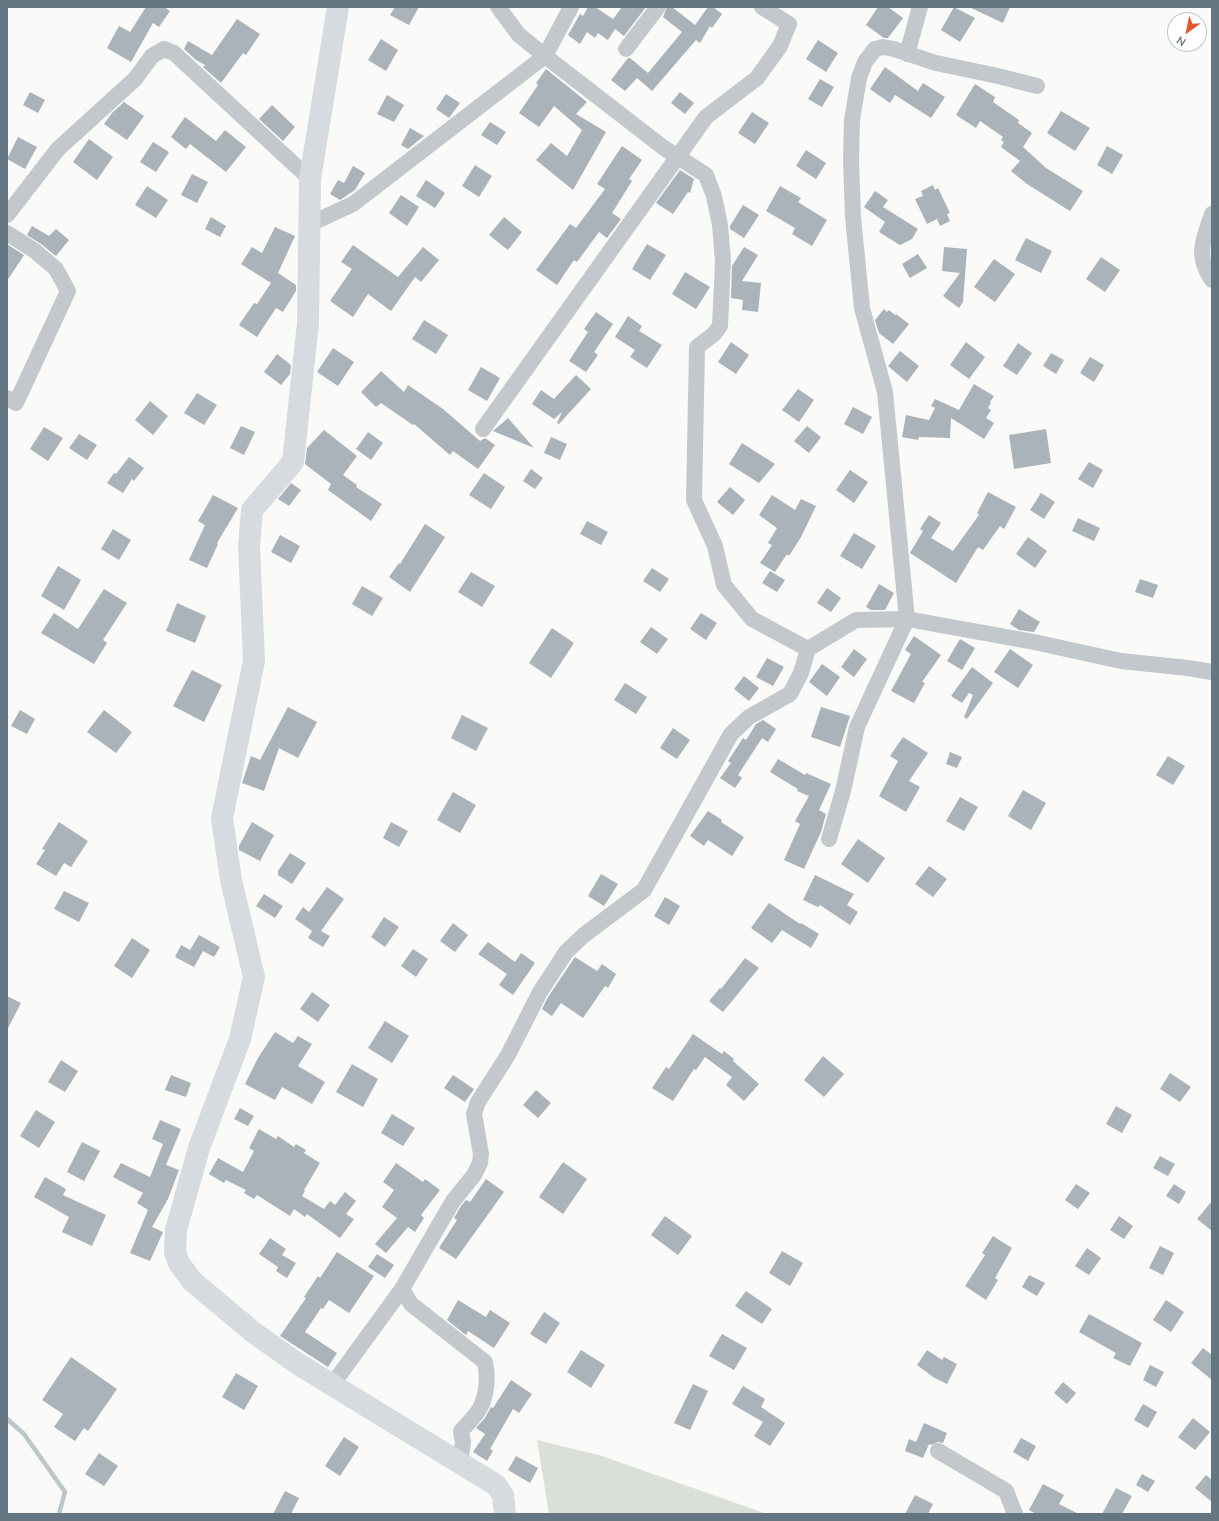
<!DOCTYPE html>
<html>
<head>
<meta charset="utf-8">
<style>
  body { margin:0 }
  #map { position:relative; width:1219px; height:1521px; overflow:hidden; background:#fafaf8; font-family:Mulish,sans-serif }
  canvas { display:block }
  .frame { position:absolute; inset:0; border:8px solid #657683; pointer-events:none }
  .north { position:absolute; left:1167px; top:12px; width:40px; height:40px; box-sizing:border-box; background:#fff; border:1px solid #c1c8cd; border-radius:50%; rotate:213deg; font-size:11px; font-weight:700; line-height:16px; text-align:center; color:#657683 }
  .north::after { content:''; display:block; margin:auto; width:14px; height:18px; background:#e4572e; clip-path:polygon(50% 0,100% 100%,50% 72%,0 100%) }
</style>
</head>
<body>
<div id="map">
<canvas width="1219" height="1521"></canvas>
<div class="frame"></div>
<div class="north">N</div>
</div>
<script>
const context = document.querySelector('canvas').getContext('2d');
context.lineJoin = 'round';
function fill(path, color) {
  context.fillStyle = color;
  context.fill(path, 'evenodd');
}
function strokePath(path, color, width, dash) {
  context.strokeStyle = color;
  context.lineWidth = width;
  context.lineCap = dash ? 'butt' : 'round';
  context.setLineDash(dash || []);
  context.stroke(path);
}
fill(new Path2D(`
  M 537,1440 L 602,1456 L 767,1514 L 549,1514 Z`), '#dadfd7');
strokePath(new Path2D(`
  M 7,1419 L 24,1434 L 65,1492 L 59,1514`), '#bbc7cb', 4.5);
fill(new Path2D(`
  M 146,7 L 164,7 L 170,11 L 159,27 L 153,23 L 131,62 L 107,48 L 119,26 L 130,32 Z
  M 395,7 L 419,7 L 409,25 L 390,15 Z
  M 588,7 L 595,7 L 613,19 L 622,7 L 646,7 L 624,36 L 615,29 L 608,40 L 598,33 L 595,38 L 587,32 L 580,44 L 568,35 L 580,14 L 583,16 Z
  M 667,7 L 672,7 L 695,25 L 708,7 L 713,7 L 722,14 L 712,28 L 710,26 L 700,43 L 696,40 L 652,91 L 637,78 L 625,91 L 611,80 L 628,58 L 630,58 L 648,73 L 682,32 L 663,17 Z
  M 878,7 L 888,7 L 903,18 L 888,38 L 884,38 L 866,25 Z
  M 954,7 L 975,18 L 960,42 L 941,30 Z
  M 969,7 L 1010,7 L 1003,23 Z
  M 237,19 L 260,34 L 246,55 L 243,53 L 221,83 L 203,67 L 205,65 L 196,60 L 184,49 L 188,41 L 212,55 Z
  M 381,39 L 398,50 L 386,71 L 368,60 Z
  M 818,40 L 838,53 L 826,72 L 806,59 Z
  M 885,67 L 918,91 L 923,83 L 945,97 L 931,118 L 895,95 L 890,103 L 870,89 Z
  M 546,69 L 587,102 L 576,114 L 606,132 L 573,190 L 536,160 L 551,143 L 567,156 L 582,130 L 554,106 L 539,127 L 519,113 L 538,85 L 536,83 Z
  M 820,79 L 834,87 L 822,107 L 808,99 Z
  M 975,84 L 995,97 L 993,102 L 1019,120 L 1018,123 L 1032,133 L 1023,147 L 1046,168 L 1083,191 L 1070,211 L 1027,184 L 1011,171 L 1020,161 L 1001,147 L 1004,142 L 1001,140 L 1003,137 L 980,121 L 976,128 L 956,115 Z
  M 30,92 L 45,100 L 38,113 L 23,105 Z
  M 680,92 L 694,103 L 685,114 L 671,103 Z
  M 446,94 L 460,103 L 449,118 L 436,109 Z
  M 387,95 L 404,105 L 394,122 L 377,114 Z
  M 124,102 L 144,116 L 127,140 L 104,124 L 112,113 Z
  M 272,105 L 295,127 L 283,141 L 259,119 Z
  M 1061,111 L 1090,128 L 1075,151 L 1047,133 Z
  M 752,112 L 769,123 L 755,144 L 738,133 Z
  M 185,117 L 216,141 L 225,130 L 246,147 L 226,172 L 190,144 L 186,149 L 171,137 Z
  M 490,122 L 506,132 L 497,145 L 481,135 Z
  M 410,128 L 424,136 L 408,149 L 401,145 Z
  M 18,137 L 37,147 L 25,169 L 7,159 Z
  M 89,139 L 113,157 L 97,180 L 73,162 Z
  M 153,142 L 169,152 L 156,172 L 140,162 Z
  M 622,146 L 642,160 L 629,179 L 632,181 L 612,213 L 621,219 L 607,238 L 599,232 L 577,262 L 574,260 L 557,285 L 536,270 L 570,224 L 576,228 L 605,189 L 597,184 Z
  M 1107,146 L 1123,155 L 1112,174 L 1097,165 Z
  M 806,150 L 826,163 L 816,179 L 796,166 Z
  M 475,165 L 492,176 L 479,197 L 462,186 Z
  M 353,166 L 365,173 L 355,190 L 340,200 L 330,194 L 338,180 L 344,183 Z
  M 680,170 L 694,179 L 690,193 L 688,192 L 673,214 L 656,203 Z
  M 192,174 L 208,182 L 197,203 L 181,195 Z
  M 426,180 L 445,193 L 435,208 L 416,196 Z
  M 933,185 L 935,190 L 938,188 L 950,213 L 947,214 L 950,221 L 940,226 L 937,219 L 927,224 L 915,199 L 923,196 L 921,191 Z
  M 147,186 L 168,200 L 156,218 L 135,205 Z
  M 780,186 L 801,198 L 798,202 L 827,220 L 812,246 L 792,234 L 795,228 L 766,211 Z
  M 875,191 L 888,200 L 883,207 L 918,229 L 912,239 L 900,245 L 879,232 L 885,222 L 864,207 Z
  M 401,195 L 419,207 L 407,226 L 389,213 Z
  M 743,205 L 759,215 L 744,238 L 730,229 L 730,226 Z
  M 211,217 L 226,226 L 220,237 L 205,229 Z
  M 504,217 L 522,232 L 508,250 L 489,235 Z
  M 32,226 L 49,236 L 56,229 L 69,240 L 56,256 L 41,244 L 27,235 Z
  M 275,227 L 295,236 L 278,273 L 296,285 L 296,291 L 283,312 L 276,308 L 257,337 L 239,325 L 254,303 L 257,304 L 271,283 L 241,264 L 252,247 L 262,253 Z
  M 1026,238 L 1052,251 L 1041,273 L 1015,260 Z
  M 7,244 L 24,255 L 7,281 Z
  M 647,244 L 666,255 L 650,280 L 632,269 Z
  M 353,245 L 398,277 L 423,247 L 439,260 L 421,282 L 415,277 L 391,311 L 368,294 L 353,317 L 330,301 L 352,269 L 341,262 Z
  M 744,247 L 758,255 L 742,281 L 761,283 L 758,312 L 742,310 L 743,300 L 731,298 L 732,266 Z
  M 944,247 L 967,249 L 963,302 L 959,308 L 943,296 L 960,273 L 942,271 Z
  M 918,254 L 927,268 L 910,278 L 902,264 Z
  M 1101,257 L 1120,270 L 1105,292 L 1086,279 Z
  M 994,259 L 1015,274 L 995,302 L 974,287 Z
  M 685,272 L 710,287 L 696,309 L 672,294 Z
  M 884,309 L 887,312 L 889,310 L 895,315 L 896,314 L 909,324 L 893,344 L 879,333 L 875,320 Z
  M 596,312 L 613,324 L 594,352 L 598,355 L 586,372 L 569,361 L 588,332 L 584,329 Z
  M 628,316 L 642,326 L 639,331 L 662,345 L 647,368 L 630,357 L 635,350 L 615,337 Z
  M 424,320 L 448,335 L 436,354 L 412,339 Z
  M 731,342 L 749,355 L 736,374 L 718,362 Z
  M 966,342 L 985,357 L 969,379 L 950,365 Z
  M 1018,343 L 1032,353 L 1017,375 L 1003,366 Z
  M 333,348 L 354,362 L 338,386 L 317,372 Z
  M 900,351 L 919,366 L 907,382 L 888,366 Z
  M 1051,353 L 1064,360 L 1056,374 L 1043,366 Z
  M 277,354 L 291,365 L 290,374 L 281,385 L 264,372 Z
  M 1090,357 L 1104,365 L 1094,382 L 1080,373 Z
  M 481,367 L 500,378 L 487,401 L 468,390 Z
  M 381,371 L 404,392 L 408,385 L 443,409 L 480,441 L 485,438 L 495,445 L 478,469 L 453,451 L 450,455 L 414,424 L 413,425 L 381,403 L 376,407 L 361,392 Z
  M 576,375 L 591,389 L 559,424 L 557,423 L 562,412 L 554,419 L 532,404 L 541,390 L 554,399 Z
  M 974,384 L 994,396 L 990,402 L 991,403 L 988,408 L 991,410 L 986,418 L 994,423 L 984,439 L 951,418 L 950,438 L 919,437 L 918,440 L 902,437 L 906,415 L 929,420 L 935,408 L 931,406 L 935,399 L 959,410 Z
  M 798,389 L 814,400 L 799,422 L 782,410 Z
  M 197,393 L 217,405 L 204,425 L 184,413 Z
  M 150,401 L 168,416 L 153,435 L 135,420 Z
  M 853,407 L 872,417 L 863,434 L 844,424 Z
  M 508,418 L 534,448 L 493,431 Z
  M 241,426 L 255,432 L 244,455 L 230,448 Z
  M 807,426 L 821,437 L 809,453 L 794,441 Z
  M 44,427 L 63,438 L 48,461 L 30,449 Z
  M 1046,429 L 1051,463 L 1014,469 L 1009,435 Z
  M 324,430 L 357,456 L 343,475 L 357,485 L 356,487 L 382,504 L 371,521 L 328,490 L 331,484 L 305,464 L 307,448 Z
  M 368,432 L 383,443 L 371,460 L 356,449 Z
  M 79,434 L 97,445 L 87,460 L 69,448 Z
  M 551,437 L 567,444 L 560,460 L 544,453 Z
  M 742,443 L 775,464 L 759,483 L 729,464 Z
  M 129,457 L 144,468 L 134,481 L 132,479 L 123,493 L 107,483 L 114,473 L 116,474 Z
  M 1089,462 L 1103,470 L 1093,488 L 1078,479 Z
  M 531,469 L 543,478 L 535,489 L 523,481 Z
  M 850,470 L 868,482 L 854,503 L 836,490 Z
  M 484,473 L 505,487 L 491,509 L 469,495 Z
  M 291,483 L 301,490 L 289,506 L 278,499 Z
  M 730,487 L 745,500 L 733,515 L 717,502 Z
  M 988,492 L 1016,507 L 1004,529 L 1000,526 L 983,550 L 978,547 L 956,583 L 910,553 L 923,531 L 920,529 L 929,515 L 941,523 L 931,538 L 953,551 L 979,515 L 977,513 Z
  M 1041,493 L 1055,502 L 1044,519 L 1030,510 Z
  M 213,495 L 238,508 L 217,543 L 218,544 L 207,568 L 189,560 L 205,525 L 198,521 Z
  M 772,495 L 795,510 L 801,499 L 816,506 L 801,537 L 789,556 L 787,554 L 775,572 L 760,563 L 772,545 L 768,543 L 777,528 L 759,515 Z
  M 1078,518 L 1100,528 L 1094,541 L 1072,531 Z
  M 587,521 L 608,532 L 601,545 L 580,534 Z
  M 425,524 L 445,537 L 410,592 L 389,577 L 399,563 L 400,564 Z
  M 113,529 L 131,540 L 119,560 L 101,549 Z
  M 854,533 L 876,546 L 862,569 L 840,556 Z
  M 280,535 L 300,546 L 291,563 L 271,552 Z
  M 1028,537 L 1047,551 L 1035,568 L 1016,554 Z
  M 58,566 L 81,580 L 64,610 L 41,596 Z
  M 652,568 L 669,579 L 660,592 L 643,581 Z
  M 770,571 L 785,580 L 777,592 L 762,583 Z
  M 471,572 L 495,586 L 482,607 L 458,592 Z
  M 1140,579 L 1158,585 L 1153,598 L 1135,592 Z
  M 879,584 L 894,593 L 885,610 L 871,610 L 866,607 Z
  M 362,586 L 383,598 L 372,616 L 352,604 Z
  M 827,588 L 841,598 L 831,612 L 817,603 Z
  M 104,589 L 127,603 L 103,640 L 107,643 L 94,664 L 41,633 L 54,613 L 78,629 Z
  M 177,603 L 206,616 L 195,643 L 166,631 Z
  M 1019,609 L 1040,622 L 1034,632 L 1019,630 L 1010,624 Z
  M 701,613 L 717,623 L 706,640 L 690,629 Z
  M 651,627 L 668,639 L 657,654 L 640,642 Z
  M 552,628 L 574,643 L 551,678 L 529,663 Z
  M 914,636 L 941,655 L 922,682 L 925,683 L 914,703 L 891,691 L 911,654 L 905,650 Z
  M 960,639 L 975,648 L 962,670 L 947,661 Z
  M 854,649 L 867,659 L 854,677 L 841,667 Z
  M 1010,649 L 1033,665 L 1018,688 L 994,672 Z
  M 767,658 L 784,667 L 773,686 L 756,677 Z
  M 822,664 L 840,677 L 827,696 L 809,682 Z
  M 972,667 L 993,683 L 967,719 L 964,717 L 973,695 L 969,693 L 962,703 L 951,696 Z
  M 192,670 L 222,685 L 204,722 L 173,706 Z
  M 744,676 L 759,688 L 749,701 L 734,689 Z
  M 625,683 L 647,697 L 636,714 L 614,700 Z
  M 288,707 L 317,722 L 298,758 L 279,748 L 264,791 L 242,783 L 251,756 L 260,760 Z
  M 821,707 L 850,716 L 840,747 L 811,737 Z
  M 20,710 L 35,719 L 27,734 L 11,726 Z
  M 104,710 L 132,732 L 116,753 L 87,732 Z
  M 462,715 L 488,728 L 476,751 L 451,738 Z
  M 763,720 L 776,729 L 768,742 L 762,738 L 738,775 L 742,778 L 735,788 L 720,778 L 731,763 L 728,761 L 743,738 L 746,740 L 756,724 Z
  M 673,728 L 690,740 L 677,759 L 660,748 Z
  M 903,737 L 928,753 L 909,781 L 920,787 L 906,812 L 879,796 L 898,761 L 890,756 Z
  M 950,752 L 962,757 L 957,768 L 946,764 Z
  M 1168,756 L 1185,766 L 1173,785 L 1156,775 Z
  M 778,759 L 805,775 L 806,773 L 831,784 L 819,810 L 826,814 L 821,832 L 804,869 L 784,860 L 800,824 L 795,821 L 809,796 L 797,791 L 798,789 L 770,772 Z
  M 1023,790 L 1046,803 L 1031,830 L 1008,816 Z
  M 453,792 L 476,805 L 460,833 L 437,820 Z
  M 960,797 L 978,807 L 964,831 L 946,821 Z
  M 708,811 L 722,820 L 721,822 L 744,837 L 732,856 L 708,840 L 704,846 L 690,836 Z
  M 59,822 L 88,841 L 71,867 L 64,863 L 56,876 L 36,864 L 45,850 L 42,849 Z
  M 252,822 L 274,835 L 260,861 L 239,850 L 239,846 Z
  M 391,822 L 408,831 L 399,847 L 383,838 Z
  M 858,839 L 885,858 L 868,883 L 841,864 Z
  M 290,853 L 306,863 L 292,884 L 278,875 L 278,871 Z
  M 929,866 L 947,879 L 933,897 L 915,884 Z
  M 601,874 L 618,884 L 604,906 L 588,896 Z
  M 815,875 L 854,894 L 847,905 L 858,912 L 850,925 L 820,905 L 818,907 L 803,900 Z
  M 327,887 L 344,899 L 321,931 L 330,936 L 323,947 L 308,938 L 312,931 L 295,919 L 303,907 L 309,912 Z
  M 64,891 L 89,903 L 79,922 L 54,909 Z
  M 264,894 L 283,906 L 275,918 L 256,906 Z
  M 665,897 L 680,906 L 669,925 L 654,916 Z
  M 769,903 L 800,924 L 801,923 L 819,934 L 811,948 L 782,930 L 772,943 L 751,928 Z
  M 384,917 L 399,927 L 385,947 L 371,937 Z
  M 453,923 L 468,935 L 455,952 L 440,941 Z
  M 199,935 L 220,947 L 214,957 L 203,951 L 194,967 L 175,957 L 181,945 L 190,950 Z
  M 132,938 L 150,950 L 132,978 L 114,966 Z
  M 488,942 L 515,962 L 521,953 L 535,963 L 513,995 L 499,985 L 507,974 L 478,954 Z
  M 413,949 L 428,959 L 416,977 L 401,966 Z
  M 575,957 L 597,971 L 602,964 L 616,974 L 608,988 L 605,986 L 583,1018 L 561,1003 L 552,1016 L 542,1009 L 548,997 Z
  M 745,958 L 759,968 L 723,1012 L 709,1001 L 720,988 L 721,989 Z
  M 312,992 L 330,1005 L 318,1022 L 300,1009 Z
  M 7,996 L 21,1003 L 7,1030 Z
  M 385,1021 L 409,1036 L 392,1063 L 368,1048 Z
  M 275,1032 L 293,1043 L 298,1036 L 312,1044 L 298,1066 L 325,1082 L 312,1104 L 282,1087 L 275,1100 L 245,1084 L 258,1058 Z
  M 693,1034 L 722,1054 L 724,1051 L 734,1059 L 733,1061 L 759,1084 L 744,1101 L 726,1085 L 732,1077 L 705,1057 L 696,1070 L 694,1069 L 673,1101 L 652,1088 L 666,1067 L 669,1069 Z
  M 823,1056 L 844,1074 L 824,1097 L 804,1080 Z
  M 61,1060 L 78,1071 L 65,1092 L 48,1082 Z
  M 352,1064 L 378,1079 L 363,1107 L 336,1092 Z
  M 1170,1073 L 1191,1087 L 1180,1102 L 1160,1089 Z
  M 171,1075 L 191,1083 L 186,1097 L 165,1090 Z
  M 453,1075 L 474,1089 L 465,1102 L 444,1088 Z
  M 536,1090 L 551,1103 L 538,1118 L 523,1105 Z
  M 1116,1106 L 1132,1115 L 1122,1133 L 1106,1124 Z
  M 240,1108 L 254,1116 L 248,1126 L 234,1119 Z
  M 36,1110 L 55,1122 L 39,1148 L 20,1136 Z
  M 392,1114 L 415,1128 L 403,1146 L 381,1133 Z
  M 160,1120 L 181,1129 L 166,1165 L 179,1170 L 168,1199 L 152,1227 L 163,1232 L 150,1261 L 130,1253 L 148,1210 L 137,1203 L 143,1193 L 113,1177 L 121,1163 L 150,1177 L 163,1144 L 152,1139 Z
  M 259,1129 L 276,1139 L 278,1136 L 294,1147 L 296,1144 L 306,1150 L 304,1153 L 320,1163 L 304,1190 L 305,1191 L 302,1196 L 324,1209 L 330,1201 L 335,1205 L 345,1192 L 356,1201 L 346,1214 L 354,1219 L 340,1238 L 307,1214 L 305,1217 L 294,1209 L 290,1216 L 257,1195 L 254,1199 L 244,1193 L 246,1190 L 226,1180 L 224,1183 L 209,1174 L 218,1158 L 243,1172 L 254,1151 L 249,1148 Z
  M 82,1142 L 100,1151 L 84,1181 L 67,1172 Z
  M 1160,1156 L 1175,1164 L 1168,1176 L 1153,1168 Z
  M 563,1162 L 587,1179 L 563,1214 L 539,1197 Z
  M 396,1163 L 423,1182 L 425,1179 L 440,1190 L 421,1215 L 424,1218 L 415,1232 L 408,1227 L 386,1253 L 375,1244 L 397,1218 L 382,1207 L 394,1190 L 383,1182 Z
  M 45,1177 L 66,1189 L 63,1195 L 106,1215 L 92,1246 L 62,1232 L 69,1217 L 34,1197 Z
  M 486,1179 L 504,1192 L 456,1259 L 439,1248 L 457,1220 L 454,1218 L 461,1206 L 466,1200 L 470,1202 Z
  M 1076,1184 L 1090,1193 L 1078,1209 L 1065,1200 Z
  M 1174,1184 L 1186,1192 L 1179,1204 L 1166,1196 Z
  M 1212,1201 L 1212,1231 L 1197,1219 Z
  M 665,1216 L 692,1236 L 678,1255 L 651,1235 Z
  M 1119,1216 L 1133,1226 L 1124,1239 L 1110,1230 Z
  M 993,1236 L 1012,1248 L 995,1278 L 998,1280 L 986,1300 L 965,1286 L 985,1255 L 982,1253 Z
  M 270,1238 L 286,1249 L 282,1255 L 296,1263 L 287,1278 L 276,1271 L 278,1267 L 259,1254 Z
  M 1160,1246 L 1174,1253 L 1163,1275 L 1149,1268 Z
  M 1087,1248 L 1101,1258 L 1089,1275 L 1075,1266 Z
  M 782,1251 L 803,1263 L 790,1286 L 769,1273 Z
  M 337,1252 L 374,1276 L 349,1313 L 329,1300 L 323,1309 L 321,1308 L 305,1332 L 337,1353 L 328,1367 L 280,1336 L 306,1298 L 304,1297 L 318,1276 L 320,1278 Z
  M 377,1254 L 394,1265 L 385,1278 L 368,1267 Z
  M 1029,1275 L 1045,1283 L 1037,1296 L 1022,1287 Z
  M 746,1291 L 772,1309 L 762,1324 L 735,1306 Z
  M 458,1300 L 486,1317 L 490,1310 L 510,1323 L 494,1348 L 468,1331 L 466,1335 L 447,1320 Z
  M 1166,1300 L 1184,1312 L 1171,1332 L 1153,1320 Z
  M 544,1312 L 560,1323 L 546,1344 L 530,1334 Z
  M 1089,1314 L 1142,1343 L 1130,1366 L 1113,1358 L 1116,1353 L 1079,1332 Z
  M 722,1334 L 747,1348 L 734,1370 L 709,1356 Z
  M 1203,1348 L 1212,1355 L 1212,1380 L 1191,1363 Z
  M 581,1350 L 605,1365 L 591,1388 L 567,1372 Z
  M 927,1350 L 942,1360 L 944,1357 L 957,1364 L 947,1384 L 933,1377 L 917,1365 Z
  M 71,1357 L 117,1389 L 88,1431 L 84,1428 L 75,1441 L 54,1427 L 63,1414 L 42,1400 Z
  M 1150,1365 L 1164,1372 L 1156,1387 L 1143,1380 Z
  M 236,1373 L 258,1386 L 244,1410 L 222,1397 Z
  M 511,1380 L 532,1394 L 519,1413 L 513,1409 L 490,1449 L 493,1451 L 487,1461 L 473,1452 L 485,1434 L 476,1428 L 485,1418 L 491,1407 L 493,1408 Z
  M 1063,1382 L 1076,1393 L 1067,1404 L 1054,1393 Z
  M 693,1384 L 708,1391 L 690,1430 L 674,1423 Z
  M 743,1386 L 765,1399 L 761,1407 L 785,1423 L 770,1446 L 754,1436 L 763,1422 L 732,1404 Z
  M 1143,1404 L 1157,1412 L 1148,1428 L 1134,1420 Z
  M 1193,1418 L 1210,1432 L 1195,1450 L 1178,1437 Z
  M 924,1423 L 947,1433 L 943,1443 L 938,1442 L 931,1445 L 929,1444 L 923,1458 L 905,1451 L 909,1439 L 916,1442 Z
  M 344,1437 L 359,1447 L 340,1476 L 325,1466 Z
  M 1021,1438 L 1036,1446 L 1028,1461 L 1013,1452 Z
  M 99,1453 L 118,1466 L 104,1486 L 85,1474 Z
  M 516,1456 L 538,1468 L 530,1483 L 508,1470 Z
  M 1142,1474 L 1155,1481 L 1148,1492 L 1136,1485 Z
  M 1206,1475 L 1212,1480 L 1212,1502 L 1195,1488 Z
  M 1043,1484 L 1064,1495 L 1059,1504 L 1079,1514 L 1036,1514 L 1029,1510 Z
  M 1116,1488 L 1132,1496 L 1122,1514 L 1102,1514 Z
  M 285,1491 L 299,1498 L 291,1514 L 273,1514 Z
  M 915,1495 L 933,1504 L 928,1514 L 905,1514 Z`), '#aab3b9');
strokePath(new Path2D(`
  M 626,49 L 658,7
  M 907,54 L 920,7
  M 1212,214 C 1203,241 1195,255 1212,280
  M 7,215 L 58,149 L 135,79 L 152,56 L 164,49 L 174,53 L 310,179
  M 310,224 L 353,204 L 545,56 L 571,7
  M 7,233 L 35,251 L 56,269 L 68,291 L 16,403 L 7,398
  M 483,429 L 706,117 L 757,78 L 780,46 L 789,24 L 762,7
  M 808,649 L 856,620 L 907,619 L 1034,642 L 1121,661 L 1188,668 L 1212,672
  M 829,839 L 843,791 L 857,727 L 907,619 L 885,392 L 862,308 L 853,217 L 851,161 L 852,120 L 859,78 L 865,62 L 875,49 L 883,47 L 894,49 L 936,63 L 998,76 L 1037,86
  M 332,1385 L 402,1289
  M 938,1451 L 1006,1491 L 1015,1514
  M 460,1463 L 463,1442 L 461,1431 C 468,1423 477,1415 481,1406 C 487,1394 488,1375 485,1362 L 411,1304 L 402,1289 L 453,1201 L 474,1175 L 480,1163 L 481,1154 L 474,1114 L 478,1102 L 508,1055 L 540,992 L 566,952 L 584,935 L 644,890 L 731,734 L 749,717 L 790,694 L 801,673 L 808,649 L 752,619 L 724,585 L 715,546 L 694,500 L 697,347 L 714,334 L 720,326 L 723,261 L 720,225 L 714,196 L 706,175 L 664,148 L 545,56 L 519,35 L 498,7`), '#c3c8cc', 16);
strokePath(new Path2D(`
  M 338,7 L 310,179 L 308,323 L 293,462 L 252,510 L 249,546 L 254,661 L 222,818 L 231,880 L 254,977 L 240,1039 L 199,1148 L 176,1230 L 175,1252 L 179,1263 L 192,1281 L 253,1332 L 298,1364 L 496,1485 L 503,1495 L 505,1514`), '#d6dbdf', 22);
</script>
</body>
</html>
